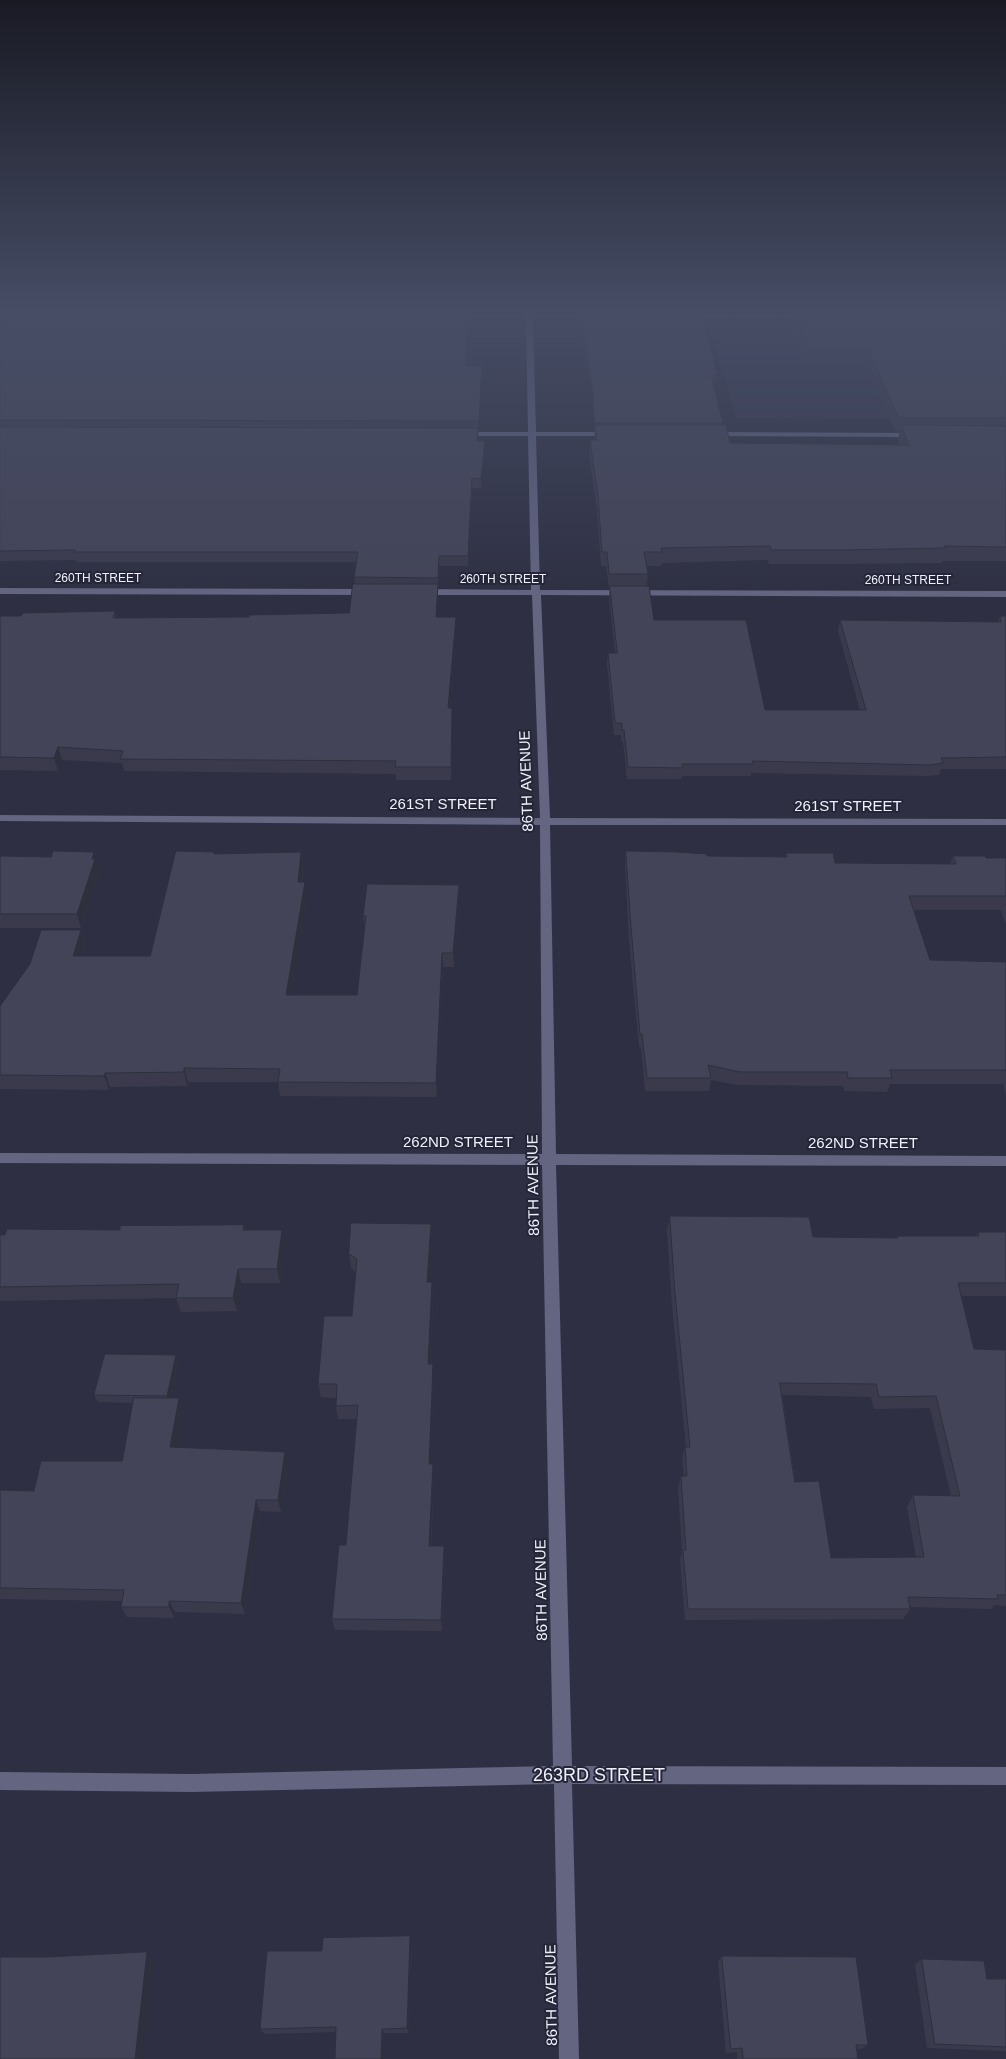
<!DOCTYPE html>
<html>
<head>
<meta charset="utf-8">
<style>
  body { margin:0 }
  canvas { display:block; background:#2e2f42 }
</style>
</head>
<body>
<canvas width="1006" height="2059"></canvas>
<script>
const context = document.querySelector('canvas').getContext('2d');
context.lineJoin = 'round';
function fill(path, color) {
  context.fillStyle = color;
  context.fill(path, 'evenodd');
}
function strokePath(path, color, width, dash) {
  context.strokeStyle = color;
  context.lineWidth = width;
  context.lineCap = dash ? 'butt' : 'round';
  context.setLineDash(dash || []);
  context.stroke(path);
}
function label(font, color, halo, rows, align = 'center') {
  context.font = font + ' Arial,sans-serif';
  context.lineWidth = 4;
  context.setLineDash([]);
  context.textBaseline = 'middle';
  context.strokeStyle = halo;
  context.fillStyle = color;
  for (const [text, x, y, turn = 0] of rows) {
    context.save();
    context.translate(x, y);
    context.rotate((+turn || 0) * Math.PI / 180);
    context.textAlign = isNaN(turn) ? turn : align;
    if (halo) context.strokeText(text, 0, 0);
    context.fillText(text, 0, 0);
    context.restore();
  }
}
fill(new Path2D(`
  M 709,328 L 1006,329 L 1006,419 L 736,418 Z`), '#363650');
fill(new Path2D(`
  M 526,311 L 532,311 L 532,314 L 599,314 L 602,316 L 599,318 L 533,318 L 536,432 L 611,432 L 615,434 L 611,436 L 536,436 L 540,590 L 1006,591 L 1006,597 L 541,595 L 550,818 L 1006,819 L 1006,825 L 550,825 L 556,1154 L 1006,1156 L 1006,1166 L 556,1165 L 572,1766 L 1006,1767 L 1006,1785 L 572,1784 L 579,2059 L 559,2059 L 554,1784 L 192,1792 L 0,1790 L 0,1772 L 192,1774 L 553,1766 L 542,1165 L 0,1163 L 0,1153 L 542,1154 L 540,825 L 0,821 L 0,815 L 540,818 L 532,595 L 421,595 L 417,592 L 421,589 L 531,590 L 528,436 L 461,436 L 457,434 L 461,432 L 528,432 L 526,318 L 454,318 L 451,316 L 454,314 L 526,314 Z
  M 809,315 L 811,316 L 811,318 L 686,319 L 683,317 L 686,315 Z
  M 708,432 L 916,433 L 920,435 L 916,437 L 711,436 L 708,436 Z
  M 0,588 L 369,589 L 373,592 L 369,595 L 0,594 Z`), '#636581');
fill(new Path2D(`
  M 0,311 L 470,311 L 469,312 L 470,320 L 466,366 L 482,366 L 478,441 L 485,451 L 481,488 L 472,488 L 468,566 L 439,566 L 438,588 L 437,617 L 456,617 L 456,630 L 450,708 L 452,708 L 452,720 L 451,780 L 396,780 L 396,774 L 124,771 L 122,763 L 62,760 L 58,771 L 0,770 L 0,616 L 21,616 L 115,611 L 116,618 L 249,617 L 349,613 L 355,584 L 354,577 L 356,562 L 77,562 L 76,560 L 0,561 Z
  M 580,311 L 700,311 L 700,312 L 580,312 Z
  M 789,311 L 1006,311 L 1006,561 L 942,561 L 942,563 L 839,564 L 769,564 L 768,560 L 661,563 L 661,566 L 646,566 L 648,574 L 647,586 L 654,620 L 765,710 L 860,710 L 838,631 L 840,620 L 998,622 L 1000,616 L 1006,616 L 1006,769 L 941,769 L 939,775 L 927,776 L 751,773 L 751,776 L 682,776 L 681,779 L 627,779 L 623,742 L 621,742 L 621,735 L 614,735 L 607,664 L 608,653 L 615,653 L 609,597 L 610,588 L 609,588 L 606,566 L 601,566 L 597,510 L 589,454 L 590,440 L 594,440 L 595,430 L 594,430 L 593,402 L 581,320 L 582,313 L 717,375 L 716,382 L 713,382 L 723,425 L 730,443 L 900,445 L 898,439 L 900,431 L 895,431 L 866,360 L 806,360 L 792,320 L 793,313 L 789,313 Z
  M 626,851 L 707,856 L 785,857 L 786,853 L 835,863 L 950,864 L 953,856 L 986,858 L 1006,858 L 1006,925 L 1001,910 L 913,910 L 930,960 L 1006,962 L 1006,1095 L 1003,1084 L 890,1084 L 887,1092 L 844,1091 L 843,1086 L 737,1085 L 711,1080 L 709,1091 L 645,1091 L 641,1047 L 639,1047 L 629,941 L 625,865 Z
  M 301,852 L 303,867 L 302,882 L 305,882 L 307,896 L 290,995 L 357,995 L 365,927 L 363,916 L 459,885 L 459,899 L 454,967 L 443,967 L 437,1097 L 280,1096 L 278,1082 L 188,1082 L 187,1086 L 110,1087 L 109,1090 L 0,1089 L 0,1006 L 81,930 L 85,944 L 82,956 L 150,956 L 215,854 Z
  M 0,856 L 98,866 L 99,873 L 81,928 L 0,928 Z
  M 670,1216 L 813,1237 L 896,1238 L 897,1236 L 976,1236 L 978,1232 L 1006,1232 L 1006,1296 L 961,1296 L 974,1349 L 1006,1350 L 1006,1606 L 994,1605 L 991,1609 L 910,1607 L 910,1609 L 903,1619 L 685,1620 L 680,1560 L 682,1552 L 678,1488 L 681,1476 L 684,1476 L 682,1459 L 685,1447 L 686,1447 L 672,1306 L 667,1230 ZM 782,1395 L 871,1397 L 874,1409 L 930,1408 L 951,1496 L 913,1495 L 907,1507 L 916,1557 L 831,1558 L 795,1482 Z
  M 431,1224 L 432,1239 L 429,1282 L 432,1282 L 433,1296 L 430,1364 L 434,1378 L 430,1464 L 434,1477 L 431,1546 L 444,1546 L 445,1558 L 442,1631 L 335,1630 L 332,1619 L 346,1545 L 357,1419 L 338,1419 L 336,1406 L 336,1398 L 321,1397 L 318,1384 L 352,1316 L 356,1272 L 351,1268 L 349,1254 Z
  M 244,1225 L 245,1230 L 285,1244 L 280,1283 L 241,1283 L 237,1311 L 181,1312 L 176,1298 L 0,1301 L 0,1235 L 120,1230 Z
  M 176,1355 L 178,1362 L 171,1398 L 184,1411 L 177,1448 L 288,1463 L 281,1512 L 260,1511 L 245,1614 L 175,1612 L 174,1618 L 127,1617 L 121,1607 L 122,1601 L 0,1599 L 0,1490 L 34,1491 L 122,1461 L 133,1403 L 98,1402 L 94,1395 Z
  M 412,1942 L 409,2033 L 384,2033 L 384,2059 L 335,2059 L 336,2032 L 265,2034 L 260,2029 L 322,1951 Z
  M 722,1956 L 868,2045 L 861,2049 L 857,2049 L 858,2059 L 737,2059 L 737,2052 L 726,2053 L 718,1962 Z
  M 922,1959 L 987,1979 L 1006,1979 L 1006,2051 L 927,2048 L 915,1964 Z`), '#3a3a4c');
fill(new Path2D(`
  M 469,311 L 470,320 L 465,375 L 465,366 Z
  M 482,366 L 482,375 L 479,430 L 479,421 Z
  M 485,441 L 485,451 L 481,488 L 481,479 Z
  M 472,478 L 472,488 L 468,566 L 468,556 Z
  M 439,556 L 439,566 L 438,588 L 438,578 Z
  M 438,584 L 438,597 L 437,630 L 436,617 Z
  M 456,617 L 456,630 L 449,720 L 448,708 Z
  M 58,747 L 62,760 L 58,771 L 54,758 Z
  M 94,852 L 99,873 L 81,928 L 77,914 Z
  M 301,852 L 303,867 L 300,896 L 298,882 Z
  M 305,882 L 307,896 L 288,1009 L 286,995 Z
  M 459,885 L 459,899 L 454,967 L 453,953 Z
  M 81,930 L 85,944 L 78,970 L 73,956 Z
  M 442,953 L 443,967 L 437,1097 L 436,1083 Z
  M 184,1068 L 188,1082 L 187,1086 L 184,1072 Z
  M 105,1073 L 110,1087 L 109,1090 L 104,1076 Z
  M 431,1224 L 432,1239 L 429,1296 L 427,1282 Z
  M 282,1230 L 285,1244 L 280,1283 L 277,1269 Z
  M 238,1269 L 241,1283 L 237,1311 L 233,1298 Z
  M 432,1282 L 433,1296 L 429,1378 L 428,1364 Z
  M 176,1355 L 178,1362 L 170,1403 L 167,1396 Z
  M 433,1364 L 434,1378 L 430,1477 L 429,1464 Z
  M 179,1398 L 184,1411 L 175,1459 L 170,1447 Z
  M 285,1452 L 288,1463 L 281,1512 L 278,1500 Z
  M 433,1464 L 434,1477 L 430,1558 L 429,1546 Z
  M 256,1500 L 260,1511 L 245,1614 L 241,1603 Z
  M 444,1546 L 445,1558 L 442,1631 L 441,1620 Z
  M 169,1601 L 175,1612 L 174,1618 L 169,1607 Z
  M 410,1936 L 412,1942 L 409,2033 L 407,2028 Z
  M 147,1952 L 154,1958 L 143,2059 L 135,2059 Z
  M 382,2029 L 384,2033 L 384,2059 L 381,2059 Z`), '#2f303e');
const building = new Path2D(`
  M 0,311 L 469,311 L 465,366 L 482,366 L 479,421 L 0,420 Z
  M 795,311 L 1006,311 L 1006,418 L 898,418 L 868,348 L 808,348 Z
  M 582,313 L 702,314 L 717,375 L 711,375 L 723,423 L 594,423 L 593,395 Z
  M 595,425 L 726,425 L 730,443 L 909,445 L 901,425 L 1006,426 L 1006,547 L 944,546 L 945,548 L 842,550 L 771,550 L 770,546 L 661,548 L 662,552 L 644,552 L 648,574 L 609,574 L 607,552 L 602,552 L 598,496 L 590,440 L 596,440 Z
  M 0,427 L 478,428 L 477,441 L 485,441 L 481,479 L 472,478 L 468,556 L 439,556 L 438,578 L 354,577 L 358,552 L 74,552 L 75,550 L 0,551 Z
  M 353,584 L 438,584 L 436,617 L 456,617 L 448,708 L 452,708 L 451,767 L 395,767 L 396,761 L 120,759 L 123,751 L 58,747 L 54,758 L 0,757 L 0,616 L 21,616 L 23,613 L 115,611 L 113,618 L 249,617 L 249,615 L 349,613 Z
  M 610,586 L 649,586 L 654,620 L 746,620 L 765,710 L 866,710 L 840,620 L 1001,622 L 1000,616 L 1006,616 L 1006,757 L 941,758 L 943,763 L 930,765 L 752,761 L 753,764 L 682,764 L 683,768 L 628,767 L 624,730 L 622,730 L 622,723 L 615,723 L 608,653 L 617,653 Z
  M 53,851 L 94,852 L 92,859 L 95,859 L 77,914 L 0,914 L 0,856 L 51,857 Z
  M 176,851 L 214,852 L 214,854 L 301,852 L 298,882 L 305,882 L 286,995 L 357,995 L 366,916 L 363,916 L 367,884 L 459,885 L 453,953 L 442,953 L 436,1083 L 278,1082 L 280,1069 L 184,1068 L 184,1072 L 105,1073 L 104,1076 L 0,1075 L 0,1006 L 30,964 L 41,930 L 81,930 L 73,956 L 150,956 Z
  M 626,851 L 676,852 L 707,854 L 707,856 L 787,857 L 786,853 L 833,853 L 835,863 L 956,864 L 953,856 L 985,856 L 986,858 L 1006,858 L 1006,896 L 909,896 L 930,960 L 1006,962 L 1006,1070 L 890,1070 L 892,1078 L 848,1078 L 847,1072 L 740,1072 L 708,1065 L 711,1078 L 647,1078 L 642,1034 L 640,1034 L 631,927 Z
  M 670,1216 L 809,1217 L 813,1237 L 898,1238 L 897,1236 L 979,1236 L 978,1232 L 1006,1232 L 1006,1283 L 958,1283 L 974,1349 L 1006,1350 L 1006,1595 L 997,1595 L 998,1599 L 908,1597 L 910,1609 L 688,1609 L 683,1550 L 686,1550 L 681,1476 L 687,1476 L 685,1447 L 690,1447 L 675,1293 ZM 780,1383 L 876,1384 L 879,1397 L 936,1396 L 960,1496 L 913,1495 L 924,1557 L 831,1558 L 819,1481 L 795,1482 Z
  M 351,1223 L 431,1224 L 427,1282 L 432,1282 L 428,1364 L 433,1364 L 429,1464 L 433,1464 L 429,1546 L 444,1546 L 441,1620 L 332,1619 L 339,1545 L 346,1545 L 358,1405 L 336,1406 L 337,1384 L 318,1384 L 324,1316 L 352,1316 L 357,1259 L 349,1254 Z
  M 244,1225 L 243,1230 L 282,1230 L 277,1269 L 238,1269 L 233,1298 L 176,1298 L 179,1284 L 0,1287 L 0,1235 L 5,1235 L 7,1229 L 120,1230 L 120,1226 Z
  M 105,1354 L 176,1355 L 167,1396 L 94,1395 Z
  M 134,1398 L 179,1398 L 170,1447 L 285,1452 L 278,1500 L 256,1500 L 241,1603 L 169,1601 L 169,1607 L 121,1607 L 124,1590 L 0,1588 L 0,1490 L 34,1491 L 41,1461 L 122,1461 Z
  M 410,1936 L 407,2028 L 382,2029 L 381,2059 L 335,2059 L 336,2027 L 260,2029 L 267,1951 L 322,1951 L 323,1938 Z
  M 147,1952 L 135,2059 L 0,2059 L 0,1957 L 48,1957 Z
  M 722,1956 L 856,1957 L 868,2045 L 856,2045 L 858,2059 L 743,2059 L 742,2048 L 731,2049 Z
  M 922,1959 L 984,1961 L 987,1979 L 1006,1979 L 1006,2047 L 935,2044 Z`);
fill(building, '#434458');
strokePath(building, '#2f303e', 1);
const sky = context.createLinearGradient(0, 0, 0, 599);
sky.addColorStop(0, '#191a24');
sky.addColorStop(0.52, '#464d65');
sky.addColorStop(1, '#464d6500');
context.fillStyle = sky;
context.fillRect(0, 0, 1006, 599);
label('12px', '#eff0fd', '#252538', [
  ["260TH STREET",98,579],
  ["260TH STREET",503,580],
  ["260TH STREET",908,581]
]);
label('15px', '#eff0fd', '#252538', [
  ["86TH AVENUE",527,781,-92],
  ["261ST STREET",443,805],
  ["261ST STREET",848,807],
  ["262ND STREET",458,1143],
  ["262ND STREET",863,1144],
  ["86TH AVENUE",534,1185,-91],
  ["86TH AVENUE",542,1590,-91],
  ["86TH AVENUE",552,1995,-91]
]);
label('18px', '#eff0fd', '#252538', [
  ["263RD STREET",599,1776]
]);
</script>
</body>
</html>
